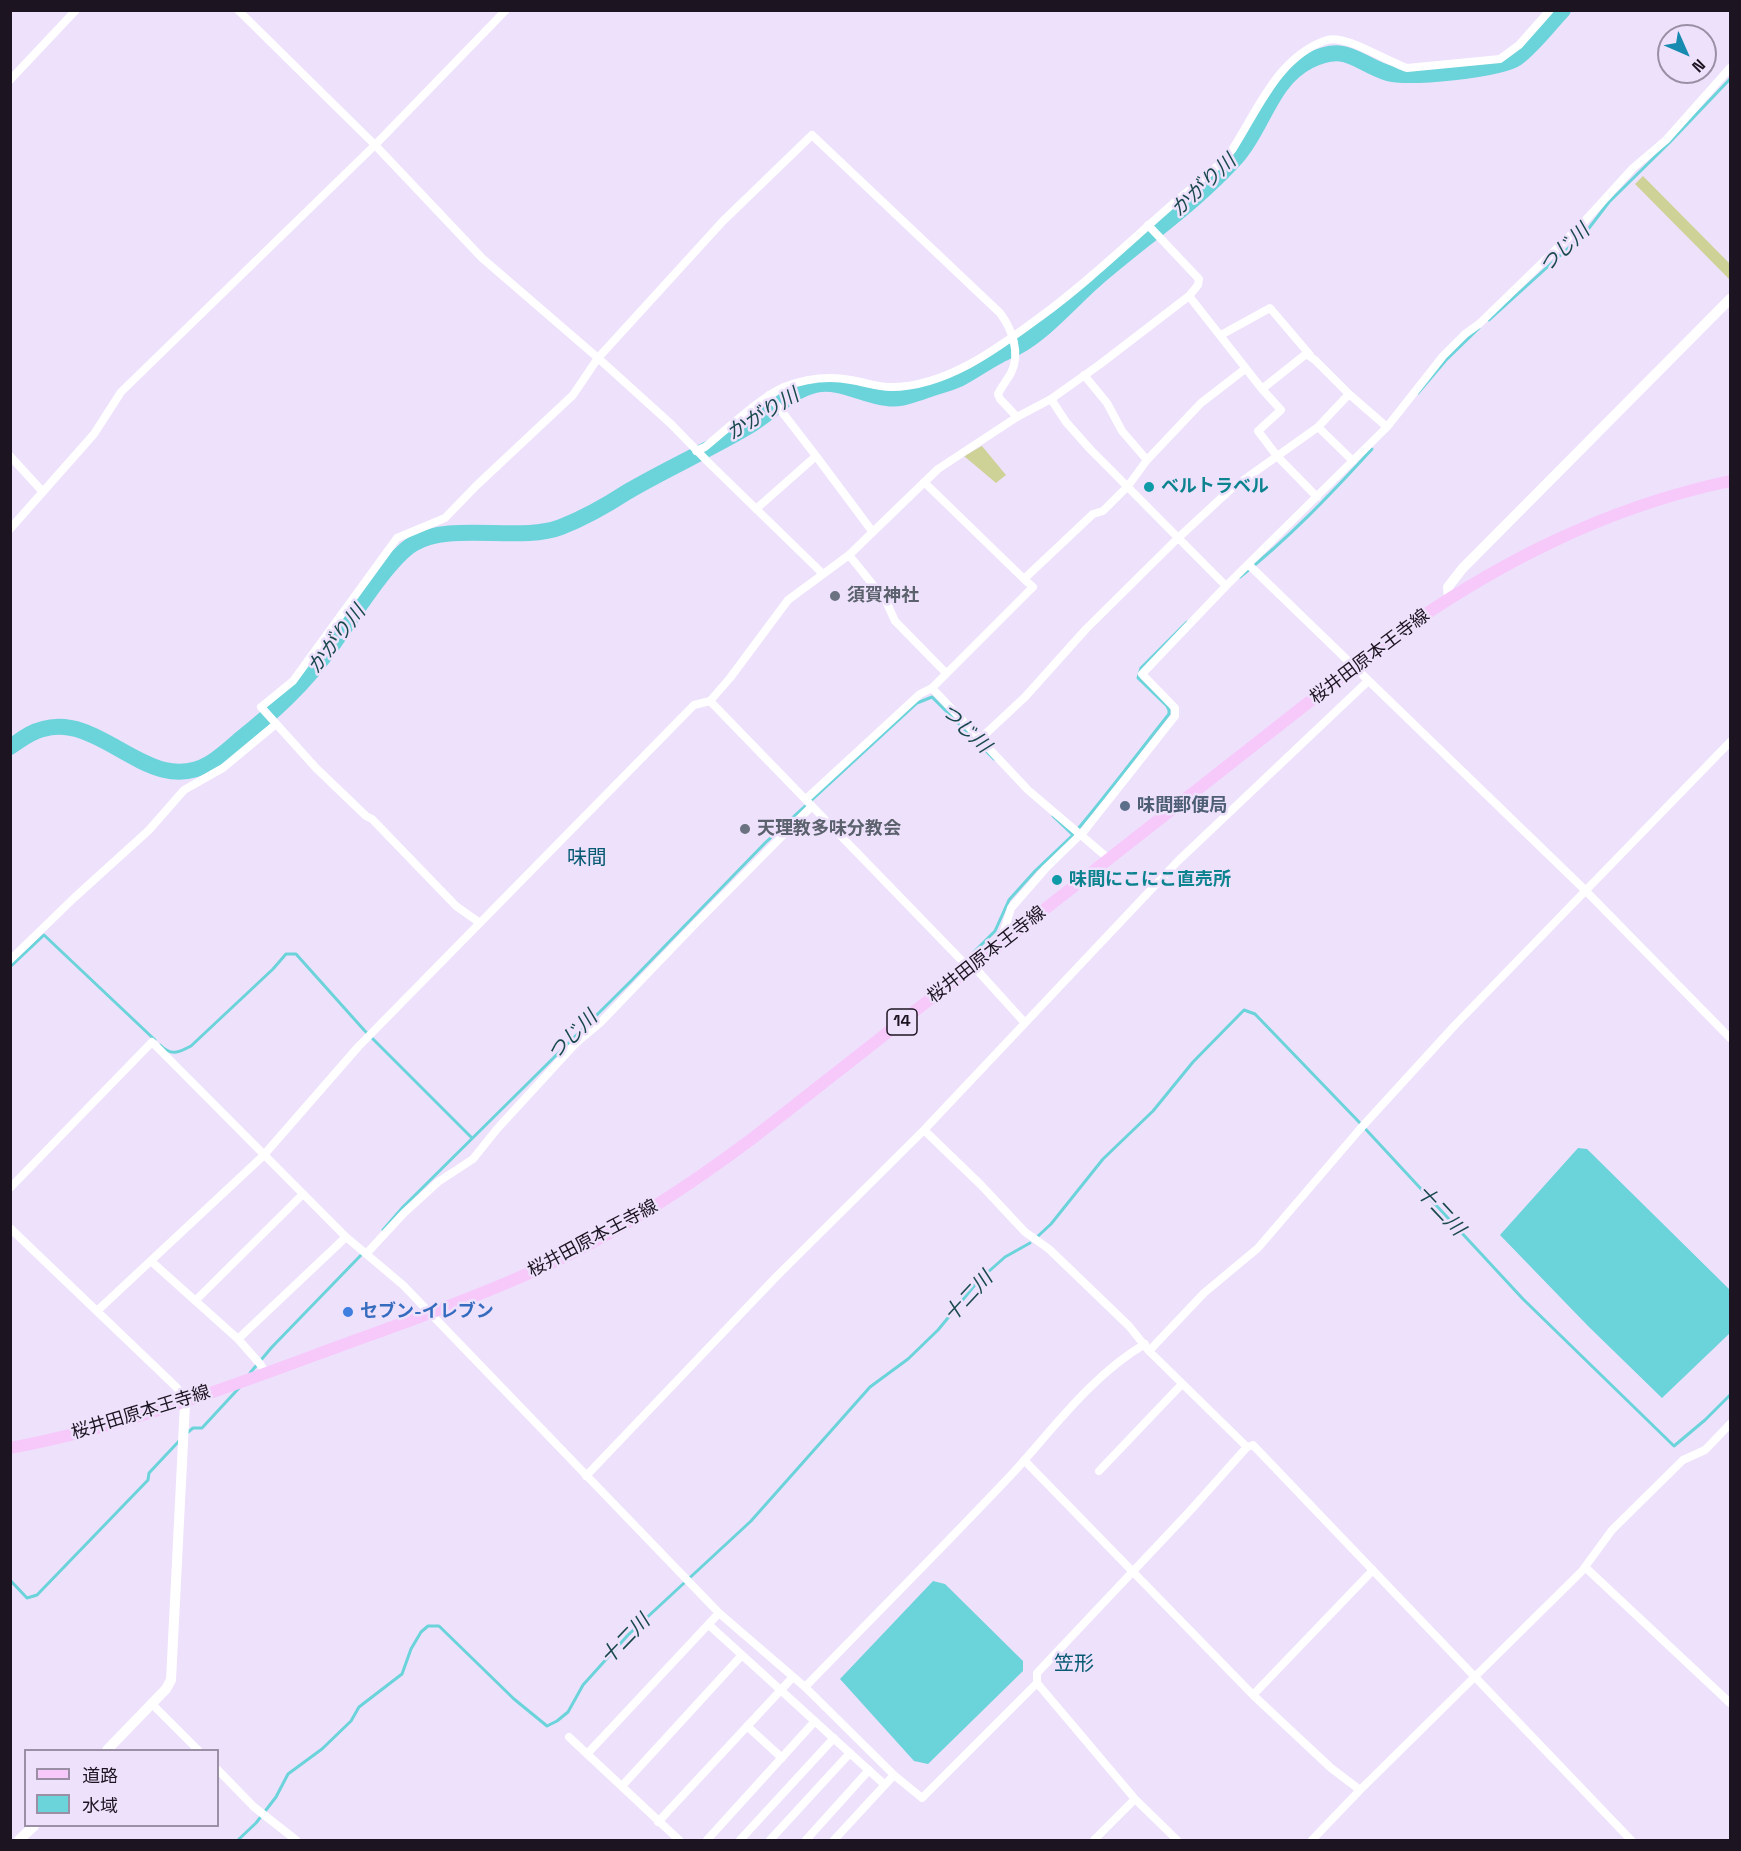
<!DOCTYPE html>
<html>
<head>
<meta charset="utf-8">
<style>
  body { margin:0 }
  #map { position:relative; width:1741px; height:1851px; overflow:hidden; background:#eee1fc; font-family:"Space Grotesk","Noto Sans JP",sans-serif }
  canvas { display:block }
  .frame { position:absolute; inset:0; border:12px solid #1c1521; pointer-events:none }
  .legend { position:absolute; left:24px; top:1749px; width:195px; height:78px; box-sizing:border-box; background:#eee1fc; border:2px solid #9a8fa4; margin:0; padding:8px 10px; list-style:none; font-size:18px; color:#1c1521 }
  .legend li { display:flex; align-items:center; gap:12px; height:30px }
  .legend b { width:30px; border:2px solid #9a8fa4 }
  .north { position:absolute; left:1657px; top:24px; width:60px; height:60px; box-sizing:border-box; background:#eee1fc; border:2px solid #9a8fa4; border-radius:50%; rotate:135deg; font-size:16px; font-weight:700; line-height:24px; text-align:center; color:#1c1521 }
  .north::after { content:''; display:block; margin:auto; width:21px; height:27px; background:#168baf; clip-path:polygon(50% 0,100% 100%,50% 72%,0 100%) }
</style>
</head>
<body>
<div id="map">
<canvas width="1741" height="1851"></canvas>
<div class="frame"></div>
<ul class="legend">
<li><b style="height:8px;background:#f7c8fa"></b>道路</li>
<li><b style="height:16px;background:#6bd3da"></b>水域</li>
</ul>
<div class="north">N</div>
</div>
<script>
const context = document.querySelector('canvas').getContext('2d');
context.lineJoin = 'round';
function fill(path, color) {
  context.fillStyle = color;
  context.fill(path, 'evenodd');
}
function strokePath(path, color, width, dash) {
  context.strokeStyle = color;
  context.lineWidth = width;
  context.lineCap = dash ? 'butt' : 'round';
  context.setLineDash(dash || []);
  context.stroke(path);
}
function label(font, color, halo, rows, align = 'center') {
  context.font = font + ' "Space Grotesk","Noto Sans JP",sans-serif';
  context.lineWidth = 5;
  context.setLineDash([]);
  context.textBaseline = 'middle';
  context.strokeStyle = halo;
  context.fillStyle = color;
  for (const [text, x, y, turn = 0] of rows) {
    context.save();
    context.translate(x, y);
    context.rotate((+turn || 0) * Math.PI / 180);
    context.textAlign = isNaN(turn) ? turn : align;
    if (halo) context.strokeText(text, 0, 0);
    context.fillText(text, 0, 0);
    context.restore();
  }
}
fill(new Path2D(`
  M 1643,176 L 1730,264 L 1730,280 L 1635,184 Z
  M 982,446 L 1006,475 L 996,483 L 964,456 Z`), '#ced297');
fill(new Path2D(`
  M 1578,1148 L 1587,1149 L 1730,1290 L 1730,1333 L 1662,1398 L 1588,1326 L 1500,1235 Z
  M 933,1581 L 945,1584 L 1023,1661 L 1023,1671 L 928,1764 L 914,1761 L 840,1679 Z`), '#6bd3da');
strokePath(new Path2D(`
  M 1489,320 L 1586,232 L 1609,202 L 1670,142 L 1730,79
  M 1418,393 L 1446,360 L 1479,328
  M 1240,577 C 1288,539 1331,494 1372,449
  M 1053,816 L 1073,835
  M 1077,830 C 1109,792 1138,753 1169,714 L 1169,710 L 1167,706 L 1138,678 L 1141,668 L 1187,622
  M 968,958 L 995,931 L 1009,900 L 1035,871 L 1073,835
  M 10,967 L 44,935 L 155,1040
  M 160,1045 C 171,1056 178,1053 191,1046 L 273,969 L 286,954 L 296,954 L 364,1030 L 472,1138
  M 383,1230 L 403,1207 L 631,981 L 765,843 L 917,703 L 932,697 L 994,759
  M 1037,1237 L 1051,1224 L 1103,1159 L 1153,1111 L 1193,1062 L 1244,1010 L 1255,1014 L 1359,1122 L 1523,1299 L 1674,1446 L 1705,1420 L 1730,1395
  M 250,1373 L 272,1347 L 363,1253
  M 187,1433 L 193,1428 L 202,1428 L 239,1388
  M 10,1580 L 27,1598 L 37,1595 L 148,1480 L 149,1473 L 180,1440
  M 238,1840 L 256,1823 L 276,1797 L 288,1774 L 322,1749 L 351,1721 L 359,1707 L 402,1674 L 411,1649 L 421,1632 L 428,1626 L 439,1626 L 514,1699 L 547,1726 L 557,1721 L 568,1712 L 583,1685 L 628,1635 L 751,1521 L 870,1387 L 908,1359 L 938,1330 L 979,1280 L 1005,1257 L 1030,1243`), '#6bd3da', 3);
strokePath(new Path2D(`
  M 10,747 C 21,740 30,732 43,729 C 102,712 150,799 210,763 C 220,757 230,748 239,740 C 274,712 305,684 331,647 C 350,621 387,560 413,544 C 450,521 520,543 561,527 C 584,518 607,505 627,492 C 668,468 711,449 751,425 C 772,412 790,391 815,385 C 839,379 863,396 887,398 C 901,400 911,395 924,391 C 935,387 948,384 959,379 C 973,372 986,362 1000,355 C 1005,352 1011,350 1017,347 C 1046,331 1070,302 1095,280 C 1142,239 1195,204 1237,157 C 1264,126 1270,81 1309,61 C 1347,42 1356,63 1388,73 C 1408,79 1500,70 1517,58 C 1534,45 1548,26 1563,10`), '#6bd3da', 16);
strokePath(new Path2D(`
  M 238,10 L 375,145 L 482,258 L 598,358 L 671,424 L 710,464 L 822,573
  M 10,80 L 76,10
  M 1189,296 L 1262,389 L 1306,354 L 1315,360 L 1349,394 L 1387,427
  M 1221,335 L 1270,308 L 1310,355
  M 1084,375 L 1107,403 L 1122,431 L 1147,460
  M 1262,389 L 1281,410 L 1258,431 L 1277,456 L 1317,497
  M 769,395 L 816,456
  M 1051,399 L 1066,422 L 1090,449 L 1226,586
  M 1318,427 L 1353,461
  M 696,451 L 705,447 C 726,430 761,397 784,387 C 805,379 829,376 851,380 C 864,382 878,387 891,387 C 946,387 998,348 1040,317 C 1088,282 1131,240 1175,202 C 1191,188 1220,167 1232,150 C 1258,110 1278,56 1327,40 C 1346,34 1387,62 1407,68 L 1500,59 L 1519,45 L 1550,10
  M 10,456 L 43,492
  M 924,482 L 1024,579
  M 756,509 L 816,456 L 872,531
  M 10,529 L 94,434 L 121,392 L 375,145 L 506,10
  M 849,555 L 886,601 L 895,621 L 946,673
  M 1249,565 L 1585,890 L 1730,1038
  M 932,688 L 1028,790 L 1109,859
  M 710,701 L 967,966 L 977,970 L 1025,1023
  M 980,739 L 1025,697 L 1086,629 L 1177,539 L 1231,489 L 1318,427 L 1349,394
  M 806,799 L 920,694 L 932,688 L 1033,587 L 1024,579 L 1093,514 L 1103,511 L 1128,486 L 1147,460 L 1201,403 L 1245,369
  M 480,923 L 456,906 L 372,819 L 366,816 L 316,768 L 261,707 L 293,681 L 397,538 L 445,518 L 476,486 L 573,395 L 598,358 L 723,221 L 812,135 L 1000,313 C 1012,329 1021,353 1011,373 C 1007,380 1002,386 998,394 L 1000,399 L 1017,417
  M 1000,944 L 1011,908 L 1046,868 L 1084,831 L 1175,716 L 1175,708 L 1142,674 L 1226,586 L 1387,427 L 1443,356 L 1465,334 L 1479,324 L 1582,224 L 1633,168 L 1666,140 L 1730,68
  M 10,960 L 74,898 L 149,830 L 184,790 L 223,768 L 276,724
  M 924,1130 L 981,1185 L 1025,1232 L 1049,1249 L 1129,1326 L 1149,1351 L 1247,1447
  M 10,1188 L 152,1042 L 346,1237 L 403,1285 L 719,1613 L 805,1687 L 894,1775 L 922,1798 L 1037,1683
  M 10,1228 L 172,1383 L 186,1397 L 185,1403
  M 366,1254 L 404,1213 L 438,1182 L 473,1159 L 497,1129 L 576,1043 L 600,1023 L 698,921 L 812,806
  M 152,1262 L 238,1339 L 346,1237
  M 196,1300 L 303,1194
  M 97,1311 L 263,1156 L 358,1047 L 694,705 L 710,701 L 730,678 L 788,600 L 849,555 L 938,469 L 1017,417 L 1051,399 L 1099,365 L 1189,296 L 1198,285 L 1199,279 L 1148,225
  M 238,1339 L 261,1365 L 265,1373
  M 1149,1351 L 1204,1293 L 1258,1248 L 1360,1129 L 1456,1024 L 1730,742
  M 1024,1460 L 1253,1695 L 1373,1570
  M 1099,1471 L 1182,1384
  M 586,1476 L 776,1277 L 924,1130 L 1178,861 L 1368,681
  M 1585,1567 L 1730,1703
  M 709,1625 L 885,1785
  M 805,1687 C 874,1616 944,1546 1012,1474 C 1053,1429 1092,1375 1145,1344
  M 1253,1695 L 1331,1768 L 1360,1790
  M 152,1704 L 198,1750
  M 747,1726 L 782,1758
  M 569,1737 L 679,1840
  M 587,1754 L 719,1613
  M 218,1770 L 254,1807 L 296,1840
  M 622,1786 L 742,1655
  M 658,1822 L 793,1677
  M 707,1840 L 815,1721
  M 740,1840 L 834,1738
  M 770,1840 L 850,1753
  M 806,1840 L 869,1770
  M 834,1840 L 894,1775
  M 1094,1840 L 1135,1799
  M 1177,1840 L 1135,1799 L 1037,1683 L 1037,1673 L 1189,1512 L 1247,1447 L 1253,1445 L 1631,1840
  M 1312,1840 L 1360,1790 L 1582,1571 L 1612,1530 L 1683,1460 L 1705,1450 L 1730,1424`), '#fff', 8);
strokePath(new Path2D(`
  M 1449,598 L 1448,587 L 1462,569 L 1730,299
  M 107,1750 L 166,1689 L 171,1680 L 185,1403
  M 19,1840 L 34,1826`), '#fff', 10);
strokePath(new Path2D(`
  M 10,1448 C 117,1428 216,1392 318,1354 C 400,1324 483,1296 562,1258 C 630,1225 693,1183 753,1138 L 1388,640 C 1493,565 1603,508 1730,481`), '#f7c8fa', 12);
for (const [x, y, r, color] of [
  [1149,487,6,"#0f9aa8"],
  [835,596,6,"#6b7280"],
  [1125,806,6,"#5c6f8a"],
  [745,829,6,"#6b7280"],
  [1057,880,6,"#0f9aa8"],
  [348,1312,6,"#3f7fe0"]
]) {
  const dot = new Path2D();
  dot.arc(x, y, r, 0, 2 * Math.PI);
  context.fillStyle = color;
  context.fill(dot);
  strokePath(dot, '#eee1fc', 2);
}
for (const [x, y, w] of [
  [902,1022,30]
]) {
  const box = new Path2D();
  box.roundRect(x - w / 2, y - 13, w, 26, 4.5);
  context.fillStyle = '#eee1fc';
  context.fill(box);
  strokePath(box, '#1c1521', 1.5);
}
label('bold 16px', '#1c1521', null, [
  ["14",902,1022]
]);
label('bold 18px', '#0d838f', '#eee1fc', [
  ["ベルトラベル",1161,487],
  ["味間にこにこ直売所",1069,880]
], 'left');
label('bold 18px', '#5b616d', '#eee1fc', [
  ["須賀神社",847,596],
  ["天理教多味分教会",757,829]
], 'left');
label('18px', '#1c1521', '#eee1fc', [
  ["桜井田原本王寺線",1370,657,-37],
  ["桜井田原本王寺線",987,955,-38],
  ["桜井田原本王寺線",593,1239,-28],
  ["桜井田原本王寺線",141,1413,-17]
]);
label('bold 18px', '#4e5e75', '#eee1fc', [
  ["味間郵便局",1137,806]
], 'left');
label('bold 18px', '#366cbe', '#eee1fc', [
  ["セブン-イレブン",360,1312]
], 'left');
label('italic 20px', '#19494c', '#eee1fc', [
  ["かがり川",1204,186,-43],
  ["つじ川",1565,249,-44],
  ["かがり川",763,415,-31],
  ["かがり川",337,640,-52],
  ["つじ川",965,729,44],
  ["つじ川",573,1036,-45],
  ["十二川",1440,1211,47],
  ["十二川",969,1297,-47],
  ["十二川",626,1640,-46]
]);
label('20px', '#085a73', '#eee1fc', [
  ["味間",587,859],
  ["笠形",1074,1665]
]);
</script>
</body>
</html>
